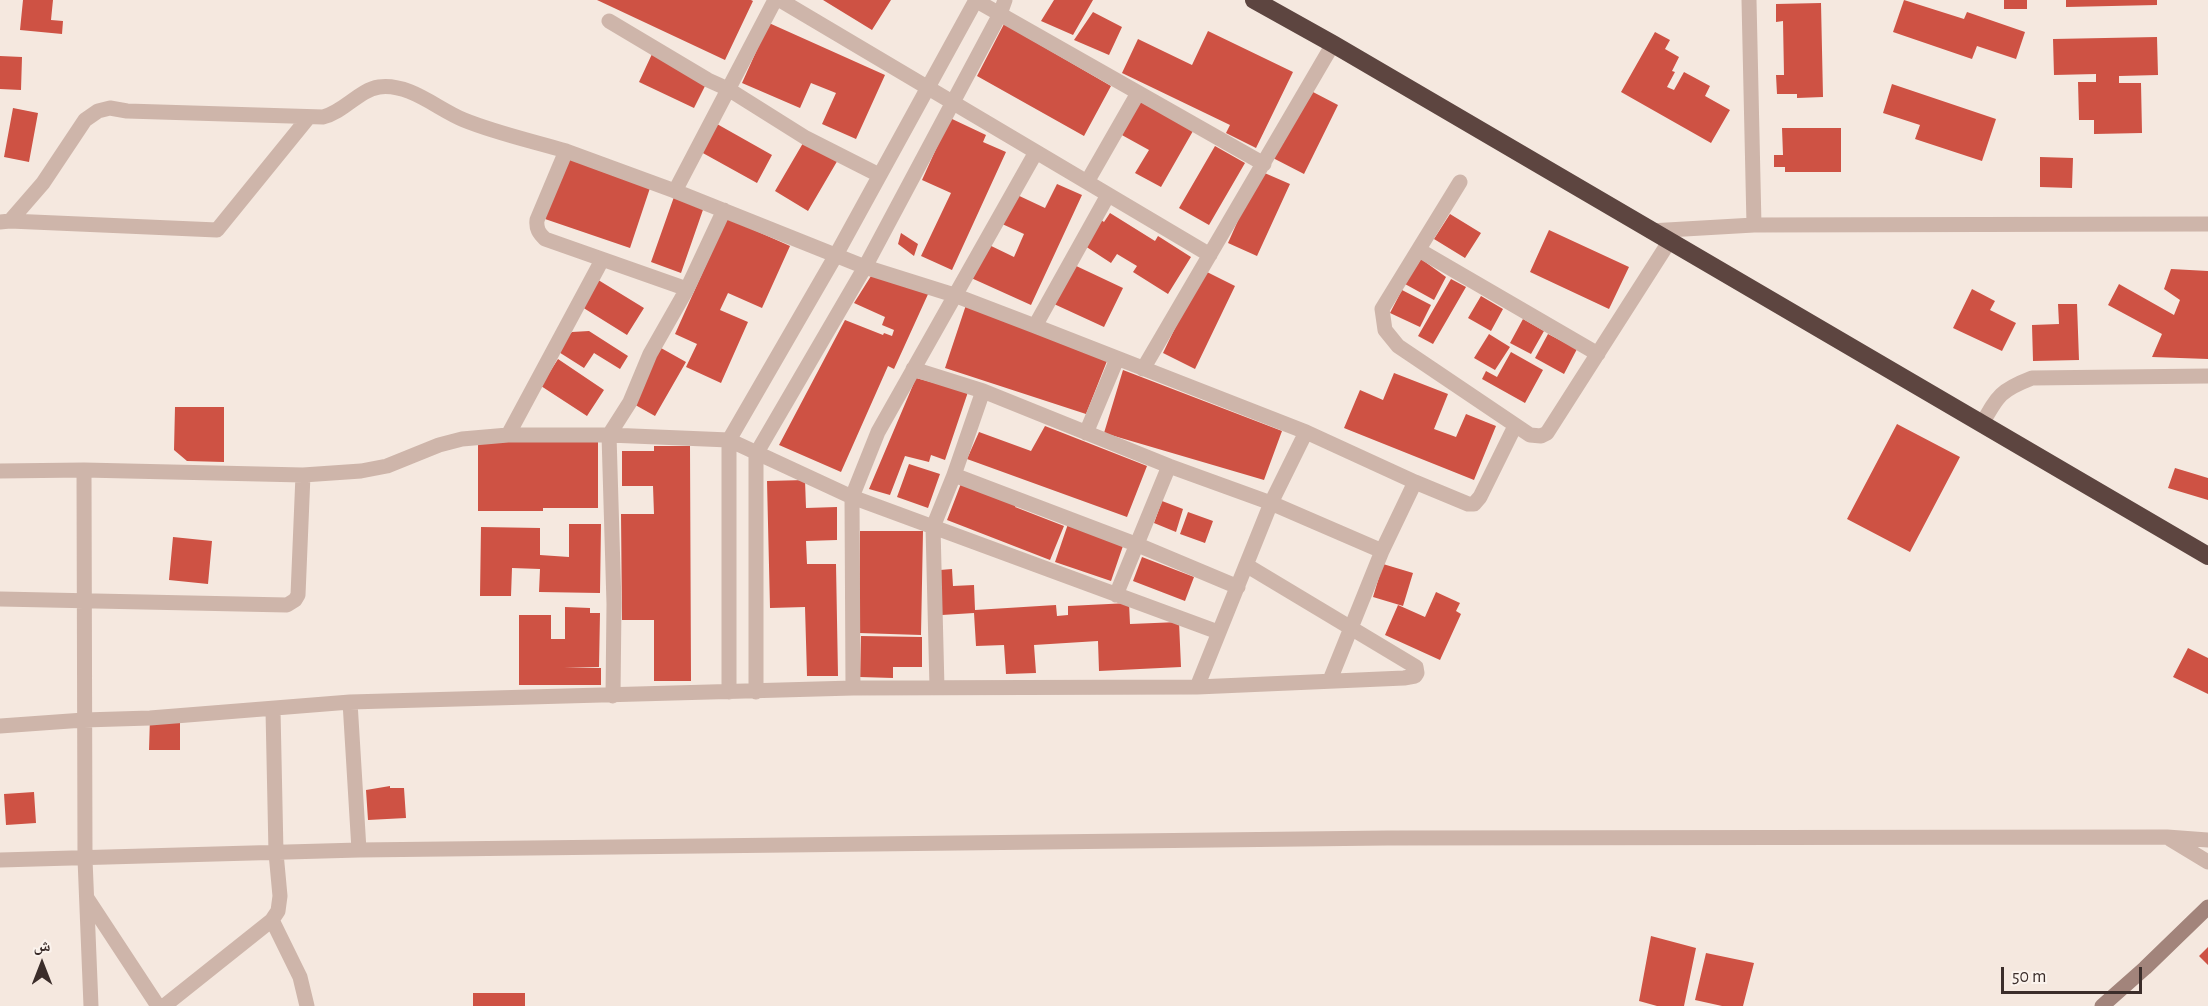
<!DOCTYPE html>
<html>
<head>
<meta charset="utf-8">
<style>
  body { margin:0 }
  #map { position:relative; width:2208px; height:1006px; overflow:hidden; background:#f5e8df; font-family:"Alegreya Sans","Noto Naskh Arabic",sans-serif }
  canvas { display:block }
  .north { position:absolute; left:12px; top:934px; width:60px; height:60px; -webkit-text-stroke:4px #fbf3ed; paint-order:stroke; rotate:0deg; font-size:16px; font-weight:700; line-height:24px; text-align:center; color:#3b2d2a }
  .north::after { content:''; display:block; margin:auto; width:21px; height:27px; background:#3b2d2a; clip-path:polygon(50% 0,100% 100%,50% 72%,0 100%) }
  .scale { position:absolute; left:2001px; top:967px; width:141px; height:27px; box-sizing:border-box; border:3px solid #3b2d2a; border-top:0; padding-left:8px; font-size:18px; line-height:21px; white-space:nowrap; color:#3b2d2a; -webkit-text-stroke:4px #fbf3ed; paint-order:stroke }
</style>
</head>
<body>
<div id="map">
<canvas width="2208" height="1006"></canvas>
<div class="north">ش</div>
<div class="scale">50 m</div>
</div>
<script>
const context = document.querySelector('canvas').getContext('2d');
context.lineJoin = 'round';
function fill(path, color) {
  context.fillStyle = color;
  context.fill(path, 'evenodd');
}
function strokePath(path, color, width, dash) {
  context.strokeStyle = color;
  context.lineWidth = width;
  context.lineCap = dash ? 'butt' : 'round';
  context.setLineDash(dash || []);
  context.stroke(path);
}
fill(new Path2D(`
  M 23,0 L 53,0 L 51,20 L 63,21 L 62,34 L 20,30 Z
  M 597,0 L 751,0 L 753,1 L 725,60 Z
  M 823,0 L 891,0 L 872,30 Z
  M 1054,0 L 1093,0 L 1073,35 L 1041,21 Z
  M 1904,0 L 1964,19 L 1967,12 L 2025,32 L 2016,59 L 1977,46 L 1972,59 L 1893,32 Z
  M 2004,0 L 2027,0 L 2027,9 L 2004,9 Z
  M 2066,0 L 2157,0 L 2157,5 L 2066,7 Z
  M 1821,3 L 1823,97 L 1797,98 L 1797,94 L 1777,94 L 1776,75 L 1784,75 L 1783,21 L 1776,22 L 1776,4 Z
  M 1093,12 L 1122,27 L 1109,55 L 1074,40 Z
  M 769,23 L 885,75 L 856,139 L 822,124 L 836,93 L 811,83 L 800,108 L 742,83 Z
  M 1004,24 L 1111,86 L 1084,136 L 977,76 Z
  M 1208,31 L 1293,72 L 1256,148 L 1226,133 L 1230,125 L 1122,73 L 1138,39 L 1192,65 Z
  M 1655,32 L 1670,40 L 1665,49 L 1679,57 L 1672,71 L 1675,72 L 1667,87 L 1674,90 L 1684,72 L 1710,86 L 1705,96 L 1730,110 L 1711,143 L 1621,92 Z
  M 2157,37 L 2158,75 L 2119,76 L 2119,83 L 2141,83 L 2142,133 L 2094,134 L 2094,120 L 2079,120 L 2078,82 L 2096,82 L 2096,74 L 2054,75 L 2053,39 Z
  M 652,54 L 708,80 L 694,108 L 639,82 Z
  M 0,56 L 22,57 L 21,90 L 0,89 Z
  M 1892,84 L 1996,119 L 1982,161 L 1915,139 L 1920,125 L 1883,113 Z
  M 1313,92 L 1338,105 L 1304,174 L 1273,158 Z
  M 1139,101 L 1193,131 L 1161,187 L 1135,173 L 1149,150 L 1120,134 Z
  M 13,108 L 38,113 L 29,162 L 4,157 Z
  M 950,118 L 986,135 L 983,142 L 1006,152 L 952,270 L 921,256 L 951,193 L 922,180 Z
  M 717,124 L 772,155 L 757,183 L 701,152 Z
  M 1782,128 L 1841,128 L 1841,172 L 1785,172 L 1785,167 L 1774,167 L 1774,155 L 1783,155 Z
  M 806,138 L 839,158 L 808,211 L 775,191 Z
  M 1215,146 L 1245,163 L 1209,225 L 1179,208 Z
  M 567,157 L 651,185 L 630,248 L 545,219 Z
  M 2040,157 L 2073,158 L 2072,188 L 2040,187 Z
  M 1260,171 L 1290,184 L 1257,256 L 1228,243 Z
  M 1057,184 L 1082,195 L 1031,305 L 969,277 L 985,243 L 1014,257 L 1024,234 L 1000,223 L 1013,193 L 1045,208 Z
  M 675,194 L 705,204 L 681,273 L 651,262 Z
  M 1110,213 L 1155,241 L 1158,236 L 1191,257 L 1168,294 L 1133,272 L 1137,266 L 1117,254 L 1111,263 L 1085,246 L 1101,220 L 1104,222 Z
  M 1450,214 L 1481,233 L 1465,258 L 1434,239 Z
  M 727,218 L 790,246 L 762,308 L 728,293 L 720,310 L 748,322 L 721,383 L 686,367 L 697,344 L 675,334 Z
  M 1549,230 L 1629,267 L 1609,309 L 1530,272 Z
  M 901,233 L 918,244 L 914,256 L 898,244 Z
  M 1421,259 L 1446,277 L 1434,300 L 1405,284 Z
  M 1072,264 L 1123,288 L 1104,327 L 1054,304 Z
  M 2171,269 L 2208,271 L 2208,359 L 2152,357 L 2162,334 L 2108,305 L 2119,284 L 2174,315 L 2180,300 L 2164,289 Z
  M 1203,270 L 1235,286 L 1195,369 L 1163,353 Z
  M 871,276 L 929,292 L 894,369 L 888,366 L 841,472 L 779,445 L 845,320 L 883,335 L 884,333 L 892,336 L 894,330 L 882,325 L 885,317 L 854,303 Z
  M 595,278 L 644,308 L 627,335 L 582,307 Z
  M 1451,279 L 1466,287 L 1433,344 L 1418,336 Z
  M 1972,289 L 1995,301 L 1990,310 L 2016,323 L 2002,351 L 1953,328 Z
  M 1402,290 L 1431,305 L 1420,327 L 1390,313 Z
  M 1481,296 L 1503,309 L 1491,331 L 1468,318 Z
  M 2058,304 L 2077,304 L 2079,360 L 2033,361 L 2032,325 L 2059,324 Z
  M 966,305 L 1107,361 L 1086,414 L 945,368 Z
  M 1523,319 L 1544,331 L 1531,354 L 1510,343 Z
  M 589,331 L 628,356 L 620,369 L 594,353 L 584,368 L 554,349 L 572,332 Z
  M 1489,334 L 1510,347 L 1495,370 L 1474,358 Z
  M 1548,334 L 1577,349 L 1564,374 L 1535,358 Z
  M 661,348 L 686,362 L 655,416 L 630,402 Z
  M 1511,352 L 1543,370 L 1525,403 L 1482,379 L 1486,371 L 1497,377 Z
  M 558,359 L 604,390 L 587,416 L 541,386 Z
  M 1123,370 L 1282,431 L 1264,480 L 1104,433 Z
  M 1394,373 L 1448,394 L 1434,429 L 1456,437 L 1466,414 L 1496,426 L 1474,480 L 1344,428 L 1360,390 L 1383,400 Z
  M 916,378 L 968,392 L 945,460 L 931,455 L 929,462 L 905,456 L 890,495 L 869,489 Z
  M 175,407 L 224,407 L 224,462 L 187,461 L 174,450 Z
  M 1897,424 L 1960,457 L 1910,552 L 1847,519 Z
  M 1045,426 L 1147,466 L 1127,517 L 967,459 L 979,432 L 1031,451 Z
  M 478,441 L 598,442 L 598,508 L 543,508 L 543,511 L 478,511 Z
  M 654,446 L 690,446 L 691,681 L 654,681 L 654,620 L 622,620 L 621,514 L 654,514 L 653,486 L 622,486 L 622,451 L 654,451 Z
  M 909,464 L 940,474 L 928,508 L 897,497 Z
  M 2175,468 L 2208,478 L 2208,500 L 2168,488 Z
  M 805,480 L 806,508 L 837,507 L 837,540 L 806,541 L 807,564 L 836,564 L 838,676 L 807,676 L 805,607 L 770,608 L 767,481 Z
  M 962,481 L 1017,503 L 1015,507 L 1064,526 L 1050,560 L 947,520 Z
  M 1162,501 L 1183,509 L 1176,532 L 1154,523 Z
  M 1188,512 L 1213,521 L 1205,543 L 1180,534 Z
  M 569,524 L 601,524 L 600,593 L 539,592 L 540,569 L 512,568 L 511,596 L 480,596 L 481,527 L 540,528 L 540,555 L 569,557 Z
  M 1068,524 L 1124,543 L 1111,581 L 1055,562 Z
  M 860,531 L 923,531 L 921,635 L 859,633 Z
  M 173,537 L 212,541 L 208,584 L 169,580 Z
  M 1142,557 L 1194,577 L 1185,601 L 1133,581 Z
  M 1383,564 L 1413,573 L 1403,606 L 1373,597 Z
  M 952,569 L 953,586 L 974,585 L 975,610 L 1056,605 L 1057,616 L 1068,615 L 1068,606 L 1129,603 L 1130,624 L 1179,622 L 1181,667 L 1099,671 L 1098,641 L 1034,645 L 1036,673 L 1006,674 L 1004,645 L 976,646 L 974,613 L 942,615 L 940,570 Z
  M 1436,592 L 1460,603 L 1456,611 L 1461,614 L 1440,660 L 1385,635 L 1398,605 L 1425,617 Z
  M 565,607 L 590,608 L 590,613 L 600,613 L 599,667 L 564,668 L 601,668 L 601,685 L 519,685 L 519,615 L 551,615 L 551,639 L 565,639 Z
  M 861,636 L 922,637 L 922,667 L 893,667 L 893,678 L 860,677 Z
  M 2188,648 L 2208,658 L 2208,694 L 2173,677 Z
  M 150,718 L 180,719 L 180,750 L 149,750 Z
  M 390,786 L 390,788 L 404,788 L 406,818 L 368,820 L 366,790 Z
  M 34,792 L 36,823 L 6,825 L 4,794 Z
  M 1651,936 L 1696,948 L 1684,1006 L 1657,1006 L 1639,1001 Z
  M 2208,947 L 2208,965 L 2199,956 Z
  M 1706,953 L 1754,963 L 1743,1006 L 1722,1006 L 1695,1000 Z
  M 473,993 L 525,993 L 525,1006 L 473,1006 Z`), '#ce5244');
strokePath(new Path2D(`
  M 780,0 L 1210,255
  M 975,0 L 1264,164
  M 1749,0 L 1754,225
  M 609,21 L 708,80 L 728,89 L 806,138 L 879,175
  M 1087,182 L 1138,93
  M 1460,182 L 1382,309 L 1385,330 L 1398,346 L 1530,435 L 1541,436 L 1547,433 L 1669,242
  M 675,191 L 775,0
  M 10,221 L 217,230 L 308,118
  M 0,222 L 10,221 L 43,183 L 85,120 L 98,111 L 110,108 L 127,111 L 323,117 C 344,112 359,90 379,87 C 410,83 437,109 464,120 C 496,133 532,141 566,151
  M 1650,231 L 1754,225 L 2208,224
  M 1419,250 L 1598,354
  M 687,289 L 545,239 C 539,233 536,229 537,220 L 566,151 L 675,191 L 865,267 L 954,295 L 1035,326 L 1306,432 L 1415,482 L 1468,504 L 1474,504 L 1480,497 L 1515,426
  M 1035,326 L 1108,195
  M 913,369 L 983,391 L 1169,466 L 1271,503 L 1382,551
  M 1143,369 L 1333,44
  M 1982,424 C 1998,395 2001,390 2032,378 L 2208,376
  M 1086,433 L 1117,359
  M 508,435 L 602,260
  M 84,470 L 85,859 L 91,1006
  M 0,471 L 84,470 L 303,475 L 361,471 L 387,466 L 439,445 L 462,439 L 508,435 L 609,435 L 729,440 L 852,497 L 1218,632
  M 954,475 L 1138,545 L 1238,587
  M 1116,595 L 1169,466
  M 0,599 L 287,605 L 295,600 L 298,595 L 303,475
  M 1330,680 L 1382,551 L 1415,482
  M 1197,687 L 1271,503 L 1306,432
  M 853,688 L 852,497 L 878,432 L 1036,152
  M 937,688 L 933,527 L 954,475 L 983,391
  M 729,692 L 729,440 L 836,255 L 976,0
  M 756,692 L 756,454 L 865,267 L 1000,14 L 1005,0
  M 613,696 L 614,604 L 609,435 L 630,402 L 650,354 L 687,289 L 724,210
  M 350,702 L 359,850
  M 0,726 L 84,720 L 150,718 L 350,702 L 853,688 L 1197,687 L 1404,678 L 1415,676 L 1417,673 L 1416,667 L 1246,565
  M 2170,839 L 2208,862
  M 0,860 L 359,850 L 1387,838 L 2167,837 L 2208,840
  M 87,898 L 158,1006
  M 272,920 L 300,977 L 307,1006
  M 164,1006 L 272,920 L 278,911 L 280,896 L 276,853 L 273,710`), '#ceb5aa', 15);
strokePath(new Path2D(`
  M 2102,1006 L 2145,968 L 2208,907`), '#a2847b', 15);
strokePath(new Path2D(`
  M 1254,0 L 1333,44 L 2208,556`), '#5d4540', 18);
</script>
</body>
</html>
